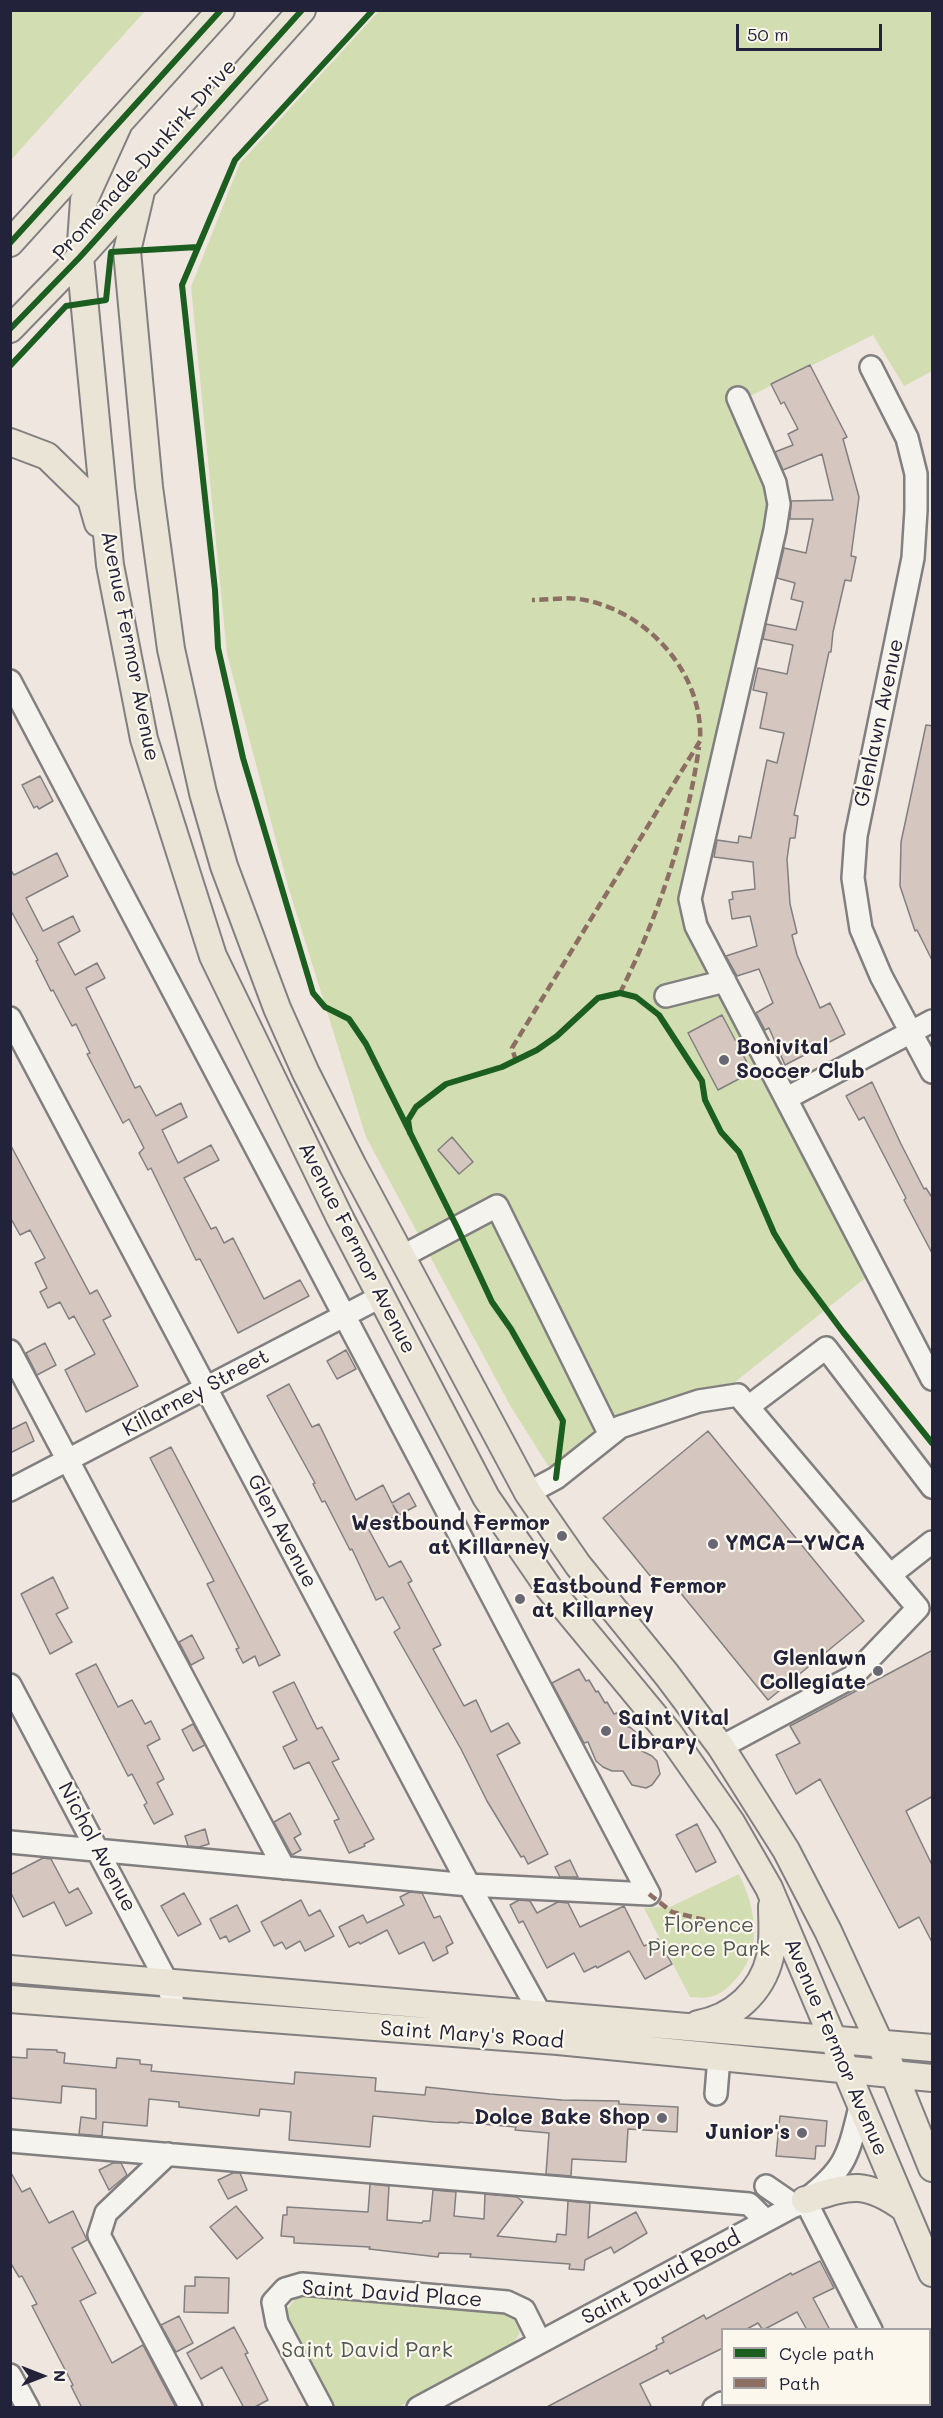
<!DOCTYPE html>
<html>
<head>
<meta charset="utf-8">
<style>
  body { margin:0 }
  #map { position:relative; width:943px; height:2418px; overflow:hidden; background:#eee6df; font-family:Mali,sans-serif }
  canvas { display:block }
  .frame { position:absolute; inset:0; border:12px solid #22223b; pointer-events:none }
  .legend { position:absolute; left:721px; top:2328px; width:210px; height:78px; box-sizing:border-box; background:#fbf7ec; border:2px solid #a4a2a5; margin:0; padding:8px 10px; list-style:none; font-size:18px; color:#22223b }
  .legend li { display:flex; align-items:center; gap:12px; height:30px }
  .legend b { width:30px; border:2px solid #a4a2a5 }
  .north { position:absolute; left:12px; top:2346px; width:60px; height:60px; -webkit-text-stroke:4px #fbf7ec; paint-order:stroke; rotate:90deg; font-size:16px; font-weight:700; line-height:24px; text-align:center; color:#22223b }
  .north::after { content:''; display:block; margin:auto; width:21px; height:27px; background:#22223b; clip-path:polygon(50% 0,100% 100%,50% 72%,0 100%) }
  .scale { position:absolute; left:736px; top:24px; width:146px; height:27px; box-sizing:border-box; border:3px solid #22223b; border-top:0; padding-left:8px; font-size:18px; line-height:21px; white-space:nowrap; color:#22223b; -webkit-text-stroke:4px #fbf7ec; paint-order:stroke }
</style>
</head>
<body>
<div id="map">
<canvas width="943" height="2418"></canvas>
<div class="frame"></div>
<ul class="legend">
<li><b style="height:8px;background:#1b5e20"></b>Cycle path</li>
<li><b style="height:8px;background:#8d6e63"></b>Path</li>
</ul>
<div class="north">N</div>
<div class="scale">50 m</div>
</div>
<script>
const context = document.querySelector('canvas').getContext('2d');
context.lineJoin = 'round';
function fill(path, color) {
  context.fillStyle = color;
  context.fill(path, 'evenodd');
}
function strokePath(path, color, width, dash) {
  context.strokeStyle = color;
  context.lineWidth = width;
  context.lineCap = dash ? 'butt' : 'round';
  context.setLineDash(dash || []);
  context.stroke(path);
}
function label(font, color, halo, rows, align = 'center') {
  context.font = font + ' Mali,sans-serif';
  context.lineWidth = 4.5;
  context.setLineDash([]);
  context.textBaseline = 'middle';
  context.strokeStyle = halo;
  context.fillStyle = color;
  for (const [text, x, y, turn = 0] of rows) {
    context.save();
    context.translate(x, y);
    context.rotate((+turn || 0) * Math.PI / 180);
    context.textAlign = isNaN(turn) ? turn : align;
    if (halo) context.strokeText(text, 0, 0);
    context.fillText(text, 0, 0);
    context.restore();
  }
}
fill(new Path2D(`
  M 11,10 L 145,11 L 11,160 L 10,11 Z
  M 379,11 L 932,11 L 932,371 L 904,386 L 873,335 L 728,407 L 766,489 L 766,527 L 678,908 L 869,1275 L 715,1398 L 620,1427 L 556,1478 L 511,1407 L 366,1137 L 288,886 L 227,654 L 191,287 L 240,163 Z
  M 739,1874 C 756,1909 764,1950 734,1981 C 719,1997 711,1999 690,1997 L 644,1908 L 670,1907 Z
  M 308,2292 L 489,2305 C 507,2313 535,2322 511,2345 L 399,2407 L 334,2407 L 285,2324 L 284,2313 L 298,2296 Z`), '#d2ddb1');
const building = new Path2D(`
  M 810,365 L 847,437 L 843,439 L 859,497 L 851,556 L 856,557 L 851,581 L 845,580 L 833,632 L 831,652 L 829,652 L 794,815 L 798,816 L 795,838 L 790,838 L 787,859 L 790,904 L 797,933 L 792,935 L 797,955 L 820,1008 L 830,1003 L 845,1034 L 785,1065 L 769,1028 L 765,1030 L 756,1013 L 773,1003 L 759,969 L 737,976 L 726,956 L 757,946 L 750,916 L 732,919 L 729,900 L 733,899 L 732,892 L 755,889 L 753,862 L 714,857 L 717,840 L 738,843 L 739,836 L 751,838 L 767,760 L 777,763 L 784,733 L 760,728 L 767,693 L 753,690 L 758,668 L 787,674 L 793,645 L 763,639 L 766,624 L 796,630 L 803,602 L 791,599 L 795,583 L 777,578 L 784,548 L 806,553 L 813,519 L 790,519 L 791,501 L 833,500 L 822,454 L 783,470 L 775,452 L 793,445 L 788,434 L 798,429 L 784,402 L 781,404 L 771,384 Z
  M 926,725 L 933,726 L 933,962 L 917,930 L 915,931 L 900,886 L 901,842 Z
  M 40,776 L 53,801 L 39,809 L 37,806 L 34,808 L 22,785 Z
  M 57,853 L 68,876 L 26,898 L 43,931 L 73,916 L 80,931 L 58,943 L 75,975 L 97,963 L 105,978 L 86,988 L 135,1088 L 140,1086 L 156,1116 L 181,1103 L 187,1117 L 162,1130 L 178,1163 L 211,1145 L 219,1160 L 184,1178 L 211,1229 L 216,1227 L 224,1243 L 233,1238 L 264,1299 L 300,1280 L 309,1296 L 238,1333 L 200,1259 L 196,1260 L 151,1168 L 148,1170 L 139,1153 L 144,1148 L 129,1119 L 123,1123 L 87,1054 L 90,1053 L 76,1024 L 72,1026 L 53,990 L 51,991 L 36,961 L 38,960 L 10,909 L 10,869 L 14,875 Z
  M 722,1015 L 752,1072 L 718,1090 L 688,1033 Z
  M 872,1082 L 901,1144 L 924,1189 L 926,1188 L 933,1199 L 933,1255 L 904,1200 L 906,1198 L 864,1117 L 859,1120 L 846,1096 Z
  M 452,1137 L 473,1162 L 459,1174 L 438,1150 Z
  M 10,1144 L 90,1294 L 97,1290 L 111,1316 L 103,1320 L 138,1386 L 86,1412 L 65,1370 L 95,1354 L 74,1316 L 69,1319 L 60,1302 L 48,1308 L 40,1292 L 47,1288 L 35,1263 L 45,1258 L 30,1230 L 20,1235 L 10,1217 Z
  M 45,1343 L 56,1365 L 37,1375 L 26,1353 Z
  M 346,1350 L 356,1369 L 337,1379 L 327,1361 Z
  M 289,1384 L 312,1427 L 319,1424 L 356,1500 L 383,1485 L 392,1503 L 409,1493 L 416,1506 L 399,1515 L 393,1505 L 398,1515 L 369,1530 L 389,1567 L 401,1561 L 412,1581 L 408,1583 L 441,1645 L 433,1649 L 464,1706 L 476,1700 L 491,1732 L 508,1723 L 520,1743 L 497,1755 L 548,1854 L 528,1864 L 524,1856 L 521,1857 L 487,1801 L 461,1749 L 394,1632 L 400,1628 L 383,1597 L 376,1600 L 352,1549 L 350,1550 L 325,1501 L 322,1502 L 313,1484 L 315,1483 L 267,1396 Z
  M 26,1422 L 34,1441 L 10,1453 L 10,1430 Z
  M 708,1431 L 864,1621 L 768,1700 L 670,1580 L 660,1588 L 603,1518 Z
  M 171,1447 L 280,1655 L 259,1666 L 255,1656 L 243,1663 L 236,1649 L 239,1648 L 207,1584 L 214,1581 L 150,1458 Z
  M 53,1577 L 68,1608 L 56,1614 L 72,1642 L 50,1654 L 21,1594 Z
  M 192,1635 L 204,1658 L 191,1665 L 179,1642 Z
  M 933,1650 L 933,1796 L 906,1811 L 933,1867 L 933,1944 L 919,1917 L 899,1928 L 820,1779 L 796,1794 L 776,1755 L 800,1743 L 790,1726 Z
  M 96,1664 L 118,1707 L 132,1700 L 145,1724 L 151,1721 L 160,1739 L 147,1746 L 164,1779 L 157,1783 L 173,1814 L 154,1824 L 144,1805 L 147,1803 L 132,1774 L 128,1776 L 76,1674 Z
  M 579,1669 L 586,1681 L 589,1680 L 596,1692 L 598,1691 L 605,1703 L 607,1702 L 614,1714 L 617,1713 L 622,1724 L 631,1728 L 638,1734 L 642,1743 L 642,1751 L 652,1756 L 657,1761 L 660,1774 L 652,1785 L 646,1788 L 632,1785 L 623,1771 L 612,1771 L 603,1767 L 596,1761 L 588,1742 L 584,1743 L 552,1683 Z
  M 294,1682 L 317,1729 L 322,1727 L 339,1759 L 332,1762 L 374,1839 L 364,1844 L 365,1846 L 349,1853 L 334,1821 L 339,1819 L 309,1762 L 294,1769 L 283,1747 L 297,1740 L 273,1692 Z
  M 193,1724 L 205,1745 L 193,1751 L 182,1730 Z
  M 290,1813 L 301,1834 L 294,1838 L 301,1850 L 292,1855 L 274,1822 Z
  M 697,1824 L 716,1862 L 696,1872 L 676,1835 Z
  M 205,1829 L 209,1844 L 199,1847 L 188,1846 L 185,1836 Z
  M 43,1858 L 51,1859 L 69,1893 L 78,1888 L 92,1913 L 66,1926 L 54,1902 L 23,1917 L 10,1891 L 10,1875 Z
  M 570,1860 L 578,1877 L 560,1877 L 555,1867 Z
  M 410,1892 L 422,1893 L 434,1918 L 440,1916 L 453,1943 L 446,1947 L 448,1953 L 433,1961 L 424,1942 L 399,1954 L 387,1930 L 360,1944 L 359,1942 L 349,1947 L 339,1927 L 363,1915 L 367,1923 L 404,1905 L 400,1897 Z
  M 184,1893 L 201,1924 L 178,1936 L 161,1906 Z
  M 301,1900 L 309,1916 L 320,1910 L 334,1936 L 305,1951 L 300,1941 L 286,1949 L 282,1942 L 274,1946 L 261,1922 Z
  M 519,1900 L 530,1901 L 537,1913 L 558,1902 L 568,1903 L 580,1927 L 624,1906 L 644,1946 L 658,1939 L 672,1964 L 645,1979 L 629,1951 L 597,1968 L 596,1966 L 584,1972 L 574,1953 L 547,1968 L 523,1921 L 519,1923 L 510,1905 Z
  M 237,1905 L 250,1931 L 229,1942 L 226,1936 L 220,1939 L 210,1919 Z
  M 27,2049 L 57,2050 L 57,2052 L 65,2053 L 64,2063 L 116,2068 L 117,2058 L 140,2060 L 140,2064 L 152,2065 L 151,2071 L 294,2084 L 295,2072 L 376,2078 L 375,2091 L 425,2095 L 426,2087 L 490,2094 L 562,2100 L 619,2101 L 619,2104 L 678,2107 L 677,2132 L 628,2129 L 626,2162 L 572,2159 L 571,2176 L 546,2174 L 549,2133 L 515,2130 L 516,2127 L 459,2122 L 459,2123 L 434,2122 L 373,2116 L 370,2147 L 289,2140 L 291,2112 L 260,2109 L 259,2116 L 179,2107 L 179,2102 L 149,2099 L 147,2126 L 103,2122 L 102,2136 L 79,2134 L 81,2117 L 96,2119 L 96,2089 L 62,2086 L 61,2103 L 10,2098 L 10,2057 L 27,2058 Z
  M 780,2116 L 827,2121 L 825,2146 L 816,2146 L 815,2159 L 776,2156 Z
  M 113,2163 L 121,2163 L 127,2175 L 109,2190 L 99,2170 Z
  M 10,2171 L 22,2192 L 30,2188 L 49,2223 L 73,2211 L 87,2240 L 72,2248 L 96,2293 L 80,2301 L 112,2363 L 143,2345 L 176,2408 L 82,2408 L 71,2386 L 73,2385 L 32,2306 L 37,2304 L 22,2276 L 19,2277 L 10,2262 Z
  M 233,2173 L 240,2173 L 247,2190 L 228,2199 L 218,2180 Z
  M 370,2184 L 389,2186 L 387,2220 L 422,2223 L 423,2221 L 430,2221 L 433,2190 L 456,2192 L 454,2216 L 484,2219 L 485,2194 L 517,2197 L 523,2202 L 497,2236 L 556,2242 L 557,2234 L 566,2235 L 568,2201 L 590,2203 L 588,2238 L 636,2212 L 647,2233 L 614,2253 L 611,2247 L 585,2260 L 584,2270 L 569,2269 L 570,2264 L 470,2257 L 471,2254 L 439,2253 L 438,2257 L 369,2249 L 370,2247 L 294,2243 L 294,2237 L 281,2236 L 283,2215 L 287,2215 L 287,2207 L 368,2212 Z
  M 236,2206 L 263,2238 L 237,2259 L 210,2227 Z
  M 820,2261 L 834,2288 L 813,2298 L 830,2330 L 807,2330 L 797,2312 L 763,2330 L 758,2323 L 745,2330 L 723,2330 L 723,2348 L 670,2374 L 668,2370 L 640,2384 L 652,2408 L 545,2408 L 657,2349 L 656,2346 L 664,2342 L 662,2338 L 704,2315 L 706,2319 L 791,2273 L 792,2275 Z
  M 195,2277 L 229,2278 L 228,2313 L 184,2312 L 185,2286 L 195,2286 Z
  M 179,2316 L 193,2343 L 176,2352 L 161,2325 Z
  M 234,2327 L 248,2353 L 245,2354 L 268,2400 L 253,2408 L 244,2408 L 222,2367 L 201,2379 L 187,2353 Z`);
fill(building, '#d5c7c0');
strokePath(building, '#827f80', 1.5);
const minor = new Path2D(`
  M 871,367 L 907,438 L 916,474 L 916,510 L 913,558 L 856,836 L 853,878 L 861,929 L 881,976 L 932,1072
  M 738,398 L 775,483 L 779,504 L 775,530 L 690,899 L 696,926 L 932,1379
  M 10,681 L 649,1894
  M 666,996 L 725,981
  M 10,1018 L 469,1885 L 546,2024
  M 787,1098 L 932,1021
  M 401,1257 L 497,1206 L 610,1435
  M 10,1351 L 284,1868
  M 748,1407 L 826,1348 L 932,1487
  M 10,1490 L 382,1296
  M 528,1493 L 556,1478 L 620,1427 L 699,1401 L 738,1395 L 918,1608 L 852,1677 L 721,1747
  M 890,1575 L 932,1542
  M 10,1685 L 167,1982 L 176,2013
  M 10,1842 L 469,1885 L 649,1894
  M 716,2094 L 719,2057
  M 10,2141 L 749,2204 L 766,2221
  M 168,2154 L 106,2213 L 99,2235 L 191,2408
  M 766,2186 L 795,2206
  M 805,2200 L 871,2330
  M 10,2375 L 28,2408
  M 910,2404 L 911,2408
  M 322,2408 L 277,2323 L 273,2302 L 285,2289 L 302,2284 L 507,2302 L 524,2310 L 540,2342
  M 418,2408 L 805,2200 C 846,2169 848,2156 860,2107
  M 714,2408 L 722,2403`);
const major = new Path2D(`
  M 119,123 L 84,200 L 80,257 L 110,565 L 144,739 L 213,956 L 340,1218 L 486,1497 L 548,1587 L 668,1732 L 731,1822 L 769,1888 L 932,2273
  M 142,187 L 127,251 L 149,487 L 171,649 L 203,793 L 224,866 L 277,1008 L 306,1073 L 353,1166 L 528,1493 L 578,1565 L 667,1675 L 721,1747 L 786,1850 L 828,1931 L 894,2074 L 932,2168
  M 10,243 L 221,10
  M 10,329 L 80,257 L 302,10
  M 10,442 L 47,456 L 91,499 L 98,523
  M 10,1969 L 932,2048
  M 10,1999 L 558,2041 L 932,2078
  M 698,2024 C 733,2018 762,1992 770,1957 C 774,1941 772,1922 772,1906
  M 805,2200 C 849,2186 864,2179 905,2209`);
strokePath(minor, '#827f80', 26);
strokePath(major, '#827f80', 30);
strokePath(minor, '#f5f3ee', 21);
strokePath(major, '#e9e4d6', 26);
strokePath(new Path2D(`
  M 620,993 C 658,917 687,831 699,747
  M 516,1061 L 512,1048 L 700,741 C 704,673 646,609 579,599 C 564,597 547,600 532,600
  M 649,1894 L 672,1912 L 705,1920`), '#8d6e63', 4.5, [9, 4.5]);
strokePath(new Path2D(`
  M 373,10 L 235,160 L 182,285 L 215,590 L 218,648 L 243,758 L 313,993 L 325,1007 L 349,1019 L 366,1044 L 457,1227 L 492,1302 L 511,1329 L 563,1421 L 556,1478
  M 10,243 L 221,10
  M 10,329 L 80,257 L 302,10
  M 10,366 L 66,306 L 106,300 L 111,252 L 198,247
  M 410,1133 L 408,1120 L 416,1107 L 446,1084 L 502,1067 L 537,1050 L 557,1036 L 598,998 L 620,993 L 636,997 L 659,1015 L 702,1081 L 705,1100 L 721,1132 L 739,1152 L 774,1233 L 796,1269 L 843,1332 L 932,1443`), '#1b5e20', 6);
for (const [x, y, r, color] of [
  [724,1060,6,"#696774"],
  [562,1536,6,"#696774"],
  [713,1544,6,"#696774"],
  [520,1599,6,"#696774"],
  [878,1671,6,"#696774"],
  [606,1731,6,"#696774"],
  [662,2118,6,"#696774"],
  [802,2133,6,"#696774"]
]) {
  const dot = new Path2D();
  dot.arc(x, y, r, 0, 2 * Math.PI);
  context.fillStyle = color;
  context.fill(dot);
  strokePath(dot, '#fbf7ec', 2);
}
label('21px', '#22223b', '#fbf7ec', [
  ["Promenade Dunkirk Drive",145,160,-48],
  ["Avenue Fermor Avenue",130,646,79],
  ["Glenlawn Avenue",879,723,-78],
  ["Avenue Fermor Avenue",357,1248,63],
  ["Killarney Street",196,1393,-28],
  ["Glen Avenue",282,1531,62],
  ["Nichol Avenue",97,1847,62],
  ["Saint Mary's Road",472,2035,4],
  ["Avenue Fermor Avenue",836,2047,67],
  ["Saint David Road",661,2278,-28],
  ["Saint David Place",392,2294,4]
]);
label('bold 21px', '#22223b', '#fbf7ec', [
  ["Bonivital",736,1048],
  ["Soccer Club",736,1072],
  ["Westbound Fermor",550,1524,"right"],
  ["at Killarney",550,1548,"right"],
  ["YMCA–YWCA",725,1544],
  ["Eastbound Fermor",532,1587],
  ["at Killarney",532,1611],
  ["Glenlawn",866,1659,"right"],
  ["Collegiate",866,1683,"right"],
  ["Saint Vital",618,1719],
  ["Library",618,1743],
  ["Dolce Bake Shop",650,2118,"right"],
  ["Junior's",790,2133,"right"]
], 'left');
label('21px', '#505853', '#fbf7ec', [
  ["Florence",709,1926],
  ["Pierce Park",709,1950],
  ["Saint David Park",367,2351]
]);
</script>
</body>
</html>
